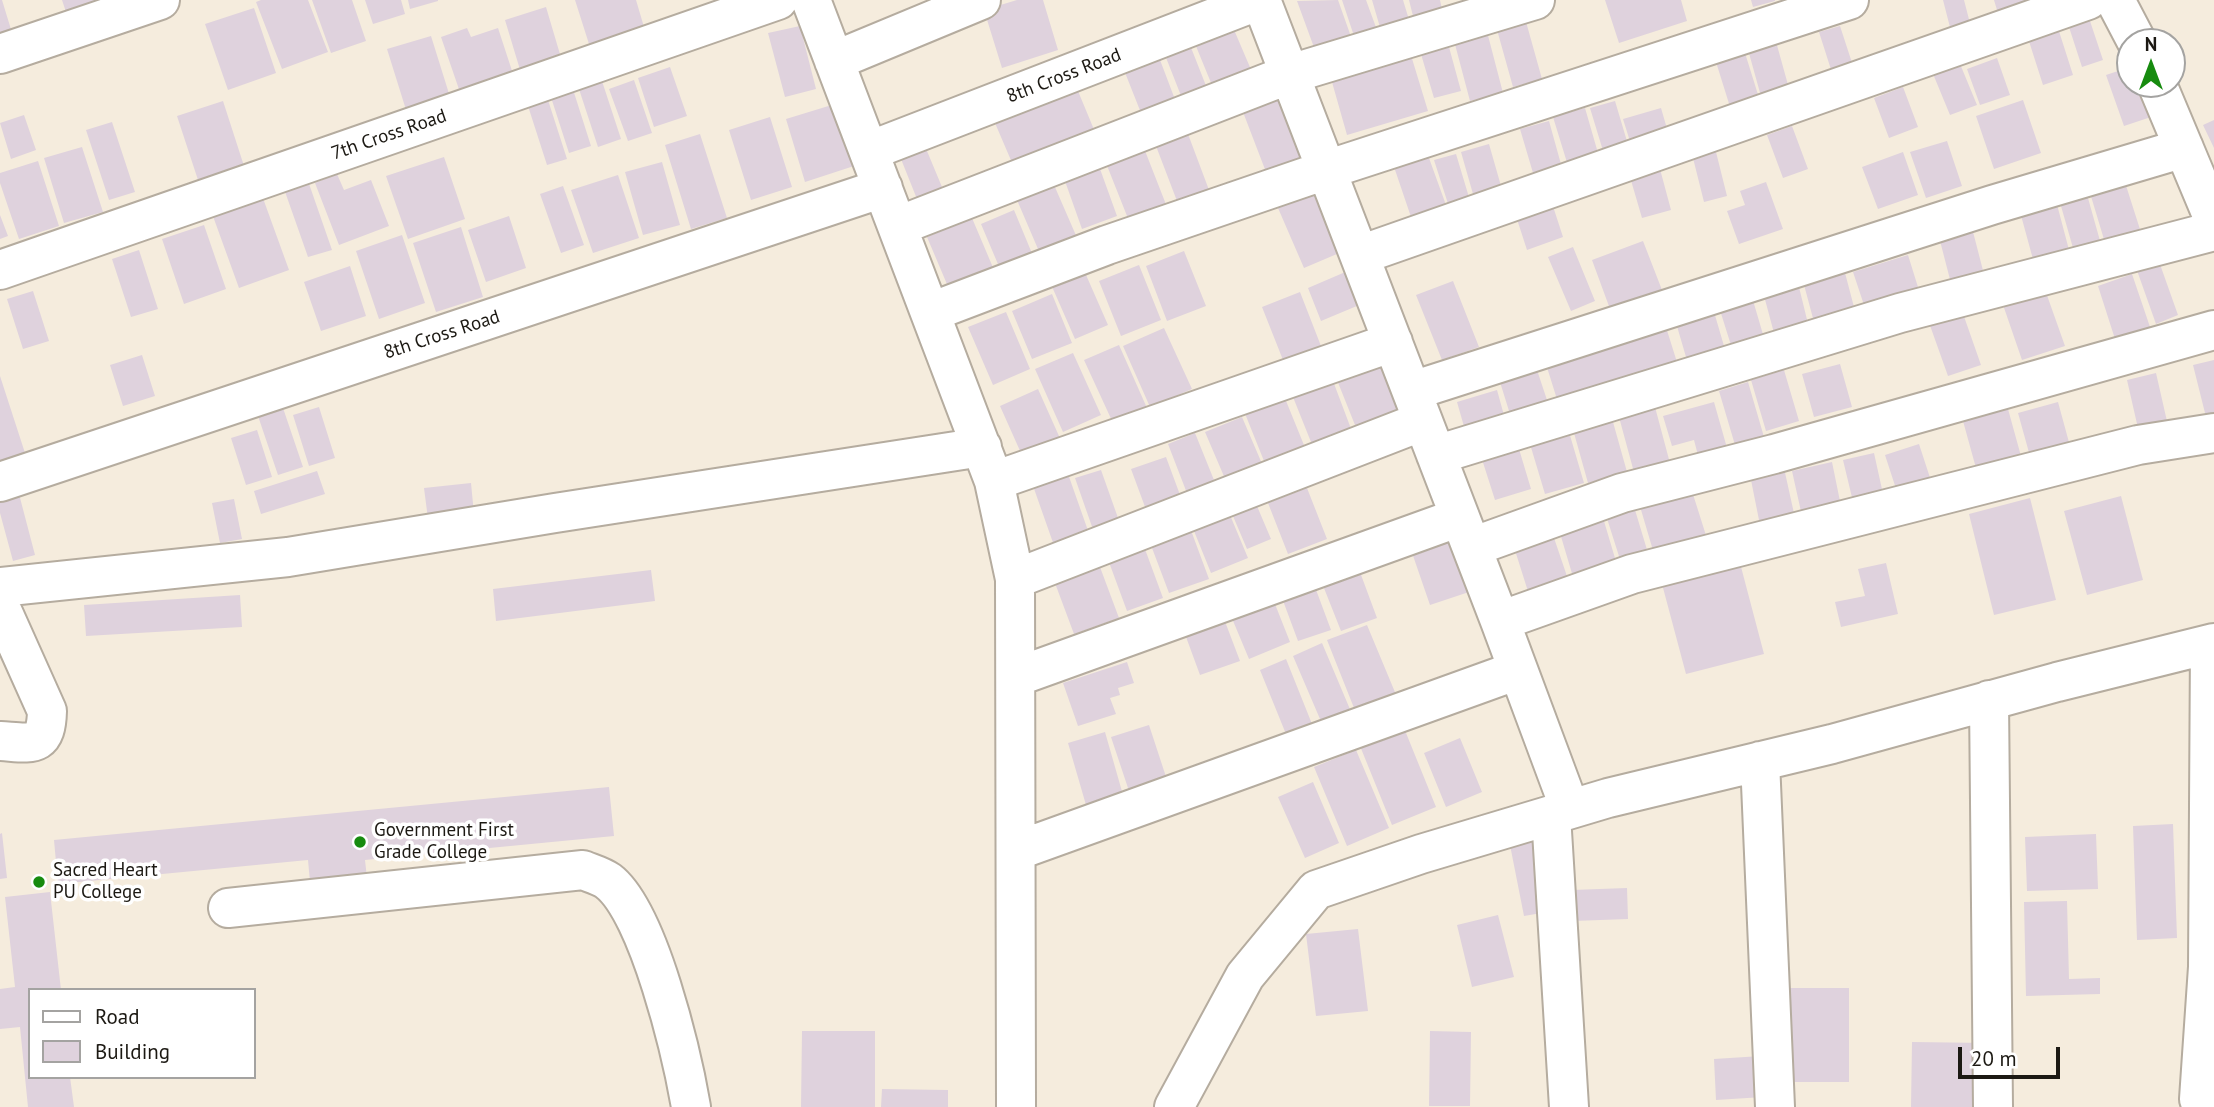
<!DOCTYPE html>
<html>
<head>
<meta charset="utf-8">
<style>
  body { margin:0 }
  #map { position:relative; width:2214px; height:1107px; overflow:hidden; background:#f5ecdd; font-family:"PT Sans",sans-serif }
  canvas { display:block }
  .legend { position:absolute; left:28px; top:988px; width:228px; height:91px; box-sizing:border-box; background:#fff; border:2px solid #a4a3a1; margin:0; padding:9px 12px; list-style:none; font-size:21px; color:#1c1913 }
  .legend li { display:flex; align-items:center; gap:14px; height:35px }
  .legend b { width:35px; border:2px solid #a4a3a1 }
  .north { position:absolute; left:2116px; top:28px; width:70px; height:70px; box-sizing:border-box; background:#fff; border:2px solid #a4a3a1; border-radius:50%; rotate:0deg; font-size:19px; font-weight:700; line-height:28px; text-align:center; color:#1c1913 }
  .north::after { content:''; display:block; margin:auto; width:24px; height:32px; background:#178b0f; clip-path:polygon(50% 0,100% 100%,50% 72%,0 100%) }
  .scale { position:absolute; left:1958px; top:1047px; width:102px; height:32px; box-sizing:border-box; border:4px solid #1c1913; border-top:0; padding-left:9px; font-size:21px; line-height:24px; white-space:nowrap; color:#1c1913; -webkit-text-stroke:5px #fff; paint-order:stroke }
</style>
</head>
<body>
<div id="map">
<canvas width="2214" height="1107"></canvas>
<ul class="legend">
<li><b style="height:9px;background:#fff"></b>Road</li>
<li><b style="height:19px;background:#dfd2dd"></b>Building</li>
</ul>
<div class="north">N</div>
<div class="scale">20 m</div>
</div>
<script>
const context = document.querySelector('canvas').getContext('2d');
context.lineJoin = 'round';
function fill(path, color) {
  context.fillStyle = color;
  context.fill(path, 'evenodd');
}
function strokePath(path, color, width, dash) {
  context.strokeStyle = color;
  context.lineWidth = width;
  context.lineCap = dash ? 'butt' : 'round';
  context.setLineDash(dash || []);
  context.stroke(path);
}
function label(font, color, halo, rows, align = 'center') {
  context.font = font + ' "PT Sans",sans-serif';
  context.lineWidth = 7;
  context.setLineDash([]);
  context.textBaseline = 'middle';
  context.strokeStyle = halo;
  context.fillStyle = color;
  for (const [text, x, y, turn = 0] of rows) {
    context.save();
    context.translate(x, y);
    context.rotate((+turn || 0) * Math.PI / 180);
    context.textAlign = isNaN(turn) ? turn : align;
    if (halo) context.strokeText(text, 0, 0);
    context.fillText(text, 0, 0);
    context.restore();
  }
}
fill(new Path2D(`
  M 0,0 L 2,0 L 13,36 L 0,40 Z
  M 62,0 L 109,0 L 68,18 Z
  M 261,0 L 308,0 L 328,52 L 282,69 L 256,2 Z
  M 312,0 L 352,0 L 366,41 L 331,53 Z
  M 365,0 L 401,0 L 405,14 L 373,24 Z
  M 408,0 L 438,0 L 438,1 L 410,9 Z
  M 575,0 L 636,0 L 644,27 L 589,44 Z
  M 1017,0 L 1043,0 L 1058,50 L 1002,68 L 984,10 Z
  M 1338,0 L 1355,48 L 1319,61 L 1297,1 Z
  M 1342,0 L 1366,0 L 1381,41 L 1358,48 Z
  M 1372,0 L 1403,0 L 1413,33 L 1384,41 Z
  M 1409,0 L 1440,0 L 1443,14 L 1414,20 Z
  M 1605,0 L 1681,0 L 1687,21 L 1619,43 Z
  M 1751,0 L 1775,0 L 1775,1 L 1753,7 Z
  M 1943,0 L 1964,0 L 1973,35 L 1953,39 Z
  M 1994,0 L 2024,0 L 2028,12 L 2000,20 Z
  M 546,7 L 562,61 L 521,73 L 505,20 Z
  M 254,8 L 276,73 L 228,90 L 205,24 Z
  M 1523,11 L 1542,79 L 1513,87 L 1494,19 Z
  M 1229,18 L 1255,79 L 1216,95 L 1191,34 Z
  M 2089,18 L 2103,60 L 2082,67 L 2068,24 Z
  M 1485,24 L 1503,93 L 1470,101 L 1452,33 Z
  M 2057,25 L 2073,75 L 2043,85 L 2027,35 Z
  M 800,26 L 816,89 L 785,97 L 768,33 Z
  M 1840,26 L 1855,72 L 1834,79 L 1819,32 Z
  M 467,28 L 471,37 L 498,28 L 515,80 L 462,98 L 441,37 Z
  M 431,36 L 451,100 L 407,113 L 387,49 Z
  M 1446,36 L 1461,91 L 1434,98 L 1418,44 Z
  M 1775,38 L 1790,92 L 1762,100 L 1747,46 Z
  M 1190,45 L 1212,101 L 1187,111 L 1165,55 Z
  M 1157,52 L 1179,110 L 1145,123 L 1122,65 Z
  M 1410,52 L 1428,111 L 1347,135 L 1330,75 Z
  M 1745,53 L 1760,101 L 1731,110 L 1716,62 Z
  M 1997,58 L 2010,95 L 1980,105 L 1967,69 Z
  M 1958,59 L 1977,105 L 1950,115 L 1931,69 Z
  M 670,67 L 687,116 L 654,127 L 638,78 Z
  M 2130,67 L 2130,84 L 2146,84 L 2157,115 L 2124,126 L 2106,75 Z
  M 600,75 L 621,139 L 598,147 L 577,83 Z
  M 570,80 L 591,146 L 569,153 L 548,88 Z
  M 634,80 L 652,133 L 628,141 L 609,89 Z
  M 1903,87 L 1918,127 L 1889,138 L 1874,98 Z
  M 1078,91 L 1095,132 L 1013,165 L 995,123 Z
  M 1286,96 L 1309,156 L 1266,172 L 1243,112 Z
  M 548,100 L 567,159 L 547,165 L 528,106 Z
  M 2023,100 L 2041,153 L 1994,169 L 1976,116 Z
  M 223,101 L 244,166 L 198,180 L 177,116 Z
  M 1615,101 L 1629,148 L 1604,154 L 1590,108 Z
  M 835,104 L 854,166 L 805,182 L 786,119 Z
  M 1585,108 L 1600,160 L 1569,169 L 1553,117 Z
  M 1661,108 L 1670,139 L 1633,151 L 1623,119 Z
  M 24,115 L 36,150 L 11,159 L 0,123 Z
  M 770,117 L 792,187 L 751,200 L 729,130 Z
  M 2214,120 L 2214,148 L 2203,125 Z
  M 1549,121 L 1564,175 L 1536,183 L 1520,129 Z
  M 112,122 L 135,192 L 109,200 L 86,130 Z
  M 1792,126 L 1808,169 L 1783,178 L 1767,135 Z
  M 700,134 L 727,218 L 691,229 L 665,145 Z
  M 1188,134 L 1209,190 L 1177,201 L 1156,146 Z
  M 1140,138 L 1167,207 L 1129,221 L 1102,153 Z
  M 922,139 L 947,199 L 921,209 L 897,149 Z
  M 1947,141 L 1962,186 L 1926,198 L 1910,152 Z
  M 1489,144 L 1505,200 L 1477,208 L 1461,152 Z
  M 82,147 L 103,212 L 64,223 L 44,158 Z
  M 1425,147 L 1446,205 L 1411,217 L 1391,158 Z
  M 1716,152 L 1727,196 L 1704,202 L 1693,158 Z
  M 1903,152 L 1918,195 L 1878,209 L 1862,167 Z
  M 1456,154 L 1471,204 L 1450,210 L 1434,160 Z
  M 1095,155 L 1117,216 L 1082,229 L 1060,167 Z
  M 444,157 L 465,219 L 408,239 L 386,176 Z
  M 38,161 L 59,226 L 19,239 L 0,183 L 0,173 Z
  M 662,162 L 680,225 L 643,235 L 625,172 Z
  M 1660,169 L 1671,210 L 1642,218 L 1630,177 Z
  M 2122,173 L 2145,245 L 2109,256 L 2087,183 Z
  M 337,174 L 344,190 L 371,180 L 389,226 L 339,245 L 315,183 Z
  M 618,175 L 639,238 L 593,253 L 571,190 Z
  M 307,178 L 332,250 L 308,257 L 283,186 Z
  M 1051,178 L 1078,240 L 1041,256 L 1014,193 Z
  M 1766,182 L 1783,229 L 1739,244 L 1727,211 L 1745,205 L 1740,191 Z
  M 563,186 L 584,245 L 561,253 L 540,194 Z
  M 1325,188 L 1351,248 L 1304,268 L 1278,208 Z
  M 260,190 L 289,270 L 239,288 L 210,208 Z
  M 2086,191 L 2104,255 L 2077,262 L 2059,199 Z
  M 1550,197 L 1563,237 L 1527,250 L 1514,210 Z
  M 2055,197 L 2073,265 L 2037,274 L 2019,208 Z
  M 1014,210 L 1036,263 L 1003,276 L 981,224 Z
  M 0,215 L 8,236 L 0,239 Z
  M 509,216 L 526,268 L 486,282 L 468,230 Z
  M 972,218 L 997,277 L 952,296 L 927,237 Z
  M 1971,224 L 1987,286 L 1954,295 L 1938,233 Z
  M 204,225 L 226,289 L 184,304 L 162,239 Z
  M 461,227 L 483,297 L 436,312 L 413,243 Z
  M 402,235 L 425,303 L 379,319 L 356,251 Z
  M 1643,241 L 1662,290 L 1610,309 L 1592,260 Z
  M 1573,247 L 1595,301 L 1571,311 L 1548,257 Z
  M 139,250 L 158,309 L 131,317 L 112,259 Z
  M 1184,251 L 1206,306 L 1167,321 L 1146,266 Z
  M 2156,253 L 2178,315 L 2156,324 L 2134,262 Z
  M 1908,255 L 1922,300 L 1868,317 L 1853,272 Z
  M 1139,265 L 1161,320 L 1121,336 L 1099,281 Z
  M 350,266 L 366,316 L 321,331 L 304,282 Z
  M 1083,268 L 1108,325 L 1075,339 L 1050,282 Z
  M 1844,269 L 1859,326 L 1818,337 L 1803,281 Z
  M 1350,270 L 1364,303 L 1321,321 L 1308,288 Z
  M 2132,274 L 2150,327 L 2115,339 L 2098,286 Z
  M 1453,281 L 1479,347 L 1442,360 L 1416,295 Z
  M 1798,283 L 1812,340 L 1778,348 L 1763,292 Z
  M 2043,284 L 2065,346 L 2022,360 L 2001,299 Z
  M 33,291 L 49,341 L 23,349 L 7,299 Z
  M 1300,292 L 1321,346 L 1283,360 L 1262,307 Z
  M 1052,294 L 1072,343 L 1032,359 L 1012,311 Z
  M 1752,297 L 1767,348 L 1735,358 L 1719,307 Z
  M 1712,305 L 1729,363 L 1691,374 L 1674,316 Z
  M 1960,305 L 1981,365 L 1948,376 L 1927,317 Z
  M 1006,312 L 1030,369 L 993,385 L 968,327 Z
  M 1665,324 L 1681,375 L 1561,412 L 1545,361 Z
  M 1164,328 L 1192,389 L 1150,407 L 1123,346 Z
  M 1119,345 L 1147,408 L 1113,423 L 1084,360 Z
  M 1073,353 L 1101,415 L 1063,432 L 1035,369 Z
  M 142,355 L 155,396 L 123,406 L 110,365 Z
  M 2214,360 L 2214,420 L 2207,421 L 2193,365 Z
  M 1381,363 L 1404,423 L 1361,440 L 1337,380 Z
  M 1840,364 L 1852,407 L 1814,417 L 1802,374 Z
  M 1537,370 L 1552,415 L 1514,427 L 1500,382 Z
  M 1784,370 L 1799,421 L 1766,431 L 1751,380 Z
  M 2156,373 L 2169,430 L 2140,437 L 2127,380 Z
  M 0,376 L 25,453 L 0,461 Z
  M 1333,381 L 1356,442 L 1317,457 L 1293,397 Z
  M 1748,382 L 1764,437 L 1735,445 L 1719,391 Z
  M 1038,389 L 1063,445 L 1025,462 L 1000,406 Z
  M 1497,390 L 1507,426 L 1467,437 L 1457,402 Z
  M 1282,391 L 1306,450 L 1266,466 L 1242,406 Z
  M 1714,402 L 1729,455 L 1700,463 L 1694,440 L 1672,446 L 1663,416 Z
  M 2058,402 L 2073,457 L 2033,467 L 2018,413 Z
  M 319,407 L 335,458 L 309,466 L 293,415 Z
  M 1655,407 L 1671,467 L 1635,476 L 1619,417 Z
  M 283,408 L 303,467 L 278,475 L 258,416 Z
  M 2008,409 L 2024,467 L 1979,479 L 1963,421 Z
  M 1242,417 L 1266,473 L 1229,488 L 1205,432 Z
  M 1613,422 L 1627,472 L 1588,483 L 1574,433 Z
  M 257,430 L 272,477 L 246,485 L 231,438 Z
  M 1569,432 L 1584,483 L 1545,494 L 1530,444 Z
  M 1195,433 L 1218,490 L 1190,501 L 1168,444 Z
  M 1516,439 L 1531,489 L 1495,500 L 1479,450 Z
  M 1919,444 L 1934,490 L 1900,501 L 1885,455 Z
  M 1874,453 L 1885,503 L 1855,510 L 1843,460 Z
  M 1166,457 L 1183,503 L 1148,515 L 1131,469 Z
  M 1832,462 L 1843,516 L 1804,525 L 1792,471 Z
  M 1784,468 L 1797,527 L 1762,535 L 1750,475 Z
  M 1101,470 L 1123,532 L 1097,541 L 1075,478 Z
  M 317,471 L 325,494 L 261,514 L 254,491 Z
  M 1067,471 L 1092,542 L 1057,554 L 1032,483 Z
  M 471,483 L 474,514 L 428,519 L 424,488 Z
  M 1307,488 L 1327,539 L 1288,554 L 1268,503 Z
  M 1691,488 L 1710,548 L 1657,564 L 1639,503 Z
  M 1251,492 L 1271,539 L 1247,549 L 1227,502 Z
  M 19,494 L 35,555 L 13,561 L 0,513 L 0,500 Z
  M 2121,496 L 2143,580 L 2087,595 L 2064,511 Z
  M 2030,498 L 2056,600 L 1994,615 L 1969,514 Z
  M 234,499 L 242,539 L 220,543 L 212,503 Z
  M 1632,500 L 1651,563 L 1624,572 L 1604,509 Z
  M 1601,511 L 1620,575 L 1576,587 L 1557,523 Z
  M 1230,515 L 1248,558 L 1211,573 L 1194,531 Z
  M 1189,525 L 1209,579 L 1169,593 L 1149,540 Z
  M 1448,530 L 1469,592 L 1430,605 L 1409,544 Z
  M 1552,532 L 1572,591 L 1532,604 L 1513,544 Z
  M 1142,541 L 1163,598 L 1127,611 L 1106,554 Z
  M 1094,551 L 1119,618 L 1074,634 L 1049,567 Z
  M 1740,563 L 1764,654 L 1686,674 L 1662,584 Z
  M 1886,563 L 1898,614 L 1841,627 L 1835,602 L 1865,596 L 1858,569 Z
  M 1357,564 L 1377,618 L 1341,631 L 1320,578 Z
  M 651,570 L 655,601 L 496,621 L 493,589 Z
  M 1315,587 L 1331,630 L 1298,641 L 1282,598 Z
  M 240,595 L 242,627 L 86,636 L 84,605 Z
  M 1273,599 L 1290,642 L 1249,659 L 1231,616 Z
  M 1221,611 L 1240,661 L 1200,675 L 1182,626 Z
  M 1367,625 L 1397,697 L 1356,713 L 1327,640 Z
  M 1322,643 L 1352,714 L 1323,726 L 1293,656 Z
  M 1286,659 L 1314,729 L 1288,739 L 1260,670 Z
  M 1127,662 L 1134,683 L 1118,688 L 1120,695 L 1110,698 L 1116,714 L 1078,726 L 1063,683 Z
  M 1149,725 L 1170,789 L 1132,800 L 1111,737 Z
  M 1404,728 L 1436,807 L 1392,825 L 1360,746 Z
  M 1105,732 L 1123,795 L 1086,805 L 1068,743 Z
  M 1460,738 L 1482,792 L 1446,807 L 1424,753 Z
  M 1356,750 L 1389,828 L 1347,846 L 1314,767 Z
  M 1313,782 L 1339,843 L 1305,858 L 1278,797 Z
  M 609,787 L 614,836 L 365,860 L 368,887 L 311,893 L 308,860 L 58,884 L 54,840 Z
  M 2173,824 L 2177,938 L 2137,940 L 2133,826 Z
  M 2,833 L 7,878 L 0,879 L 0,834 Z
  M 2096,834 L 2098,889 L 2027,891 L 2025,837 Z
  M 1534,841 L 1547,912 L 1524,916 L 1510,845 Z
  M 1627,888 L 1628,919 L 1573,921 L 1572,890 Z
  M 50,892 L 61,990 L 30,990 L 30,1077 L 70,1077 L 74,1107 L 28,1107 L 20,1027 L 0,1029 L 0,989 L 15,987 L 5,897 Z
  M 2067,901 L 2069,979 L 2100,978 L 2100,994 L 2026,996 L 2024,902 Z
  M 1498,915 L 1514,977 L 1472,987 L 1457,925 Z
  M 1358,929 L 1368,1011 L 1316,1016 L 1306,934 Z
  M 1789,988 L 1849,988 L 1849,1082 L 1789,1082 Z
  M 802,1031 L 875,1031 L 875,1107 L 801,1107 Z
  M 1430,1031 L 1471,1032 L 1470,1106 L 1429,1106 Z
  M 1912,1042 L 1988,1043 L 1987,1107 L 1911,1107 Z
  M 1761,1056 L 1763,1097 L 1716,1100 L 1714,1059 Z
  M 882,1089 L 948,1090 L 948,1107 L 881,1107 Z`), '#dfd2dd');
const minor = new Path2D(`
  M 811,0 L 994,481 L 1015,579 L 1016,1107
  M 1261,0 L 1500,621 L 1570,809
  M 2115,0 L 2137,42
  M 0,54 L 160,0
  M 834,61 L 981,0
  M 2157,84 L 2214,220
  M 869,151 L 1260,0
  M 898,226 L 1290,74 L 1535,0
  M 1360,255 L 2088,0
  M 0,270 L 778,0
  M 931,312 L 1107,245 L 1326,170 L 1849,0
  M 1412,391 L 1992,205 L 2184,148
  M 1436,455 L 1900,313 L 2214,231
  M 994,481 L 1393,342
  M 0,482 L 883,188
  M 1472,547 L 1622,493 L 1774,454 L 2214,330
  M 1015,579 L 1423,421
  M 0,587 L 288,557 L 555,513 L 982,447
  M 0,606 L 47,711 C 46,749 32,743 0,741
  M 1500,621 L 1632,574 L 2138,445 L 2214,433
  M 1016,677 L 1460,517
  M 1989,700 L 1993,1107
  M 1760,761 L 1775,1107
  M 1551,815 L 1569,1107
  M 1016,851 L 1518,670
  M 228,908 L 583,870 C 590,873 601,876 608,881 C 649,912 682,1055 691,1107
  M 1174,1107 L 1245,976 L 1316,890 L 1421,854 L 1608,798 L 1832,744 L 2057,682 L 2214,643
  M 2207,1107 L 2199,1099 L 2208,967 L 2210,644`);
strokePath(minor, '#b5ac9f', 42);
strokePath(minor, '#fff', 38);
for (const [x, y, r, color] of [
  [360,842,7,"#178b0f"],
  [39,882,7,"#178b0f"]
]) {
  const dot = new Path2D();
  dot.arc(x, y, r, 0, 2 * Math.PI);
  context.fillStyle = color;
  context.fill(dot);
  strokePath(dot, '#fff', 2.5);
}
label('19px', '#1c1913', '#fff', [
  ["8th Cross Road",1064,76,-21],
  ["7th Cross Road",389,135,-19],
  ["8th Cross Road",442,335,-18]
]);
label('19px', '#1c1913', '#fff', [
  ["Government First",374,831],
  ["Grade College",374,853],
  ["Sacred Heart",53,871],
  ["PU College",53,893]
], 'left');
</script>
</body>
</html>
